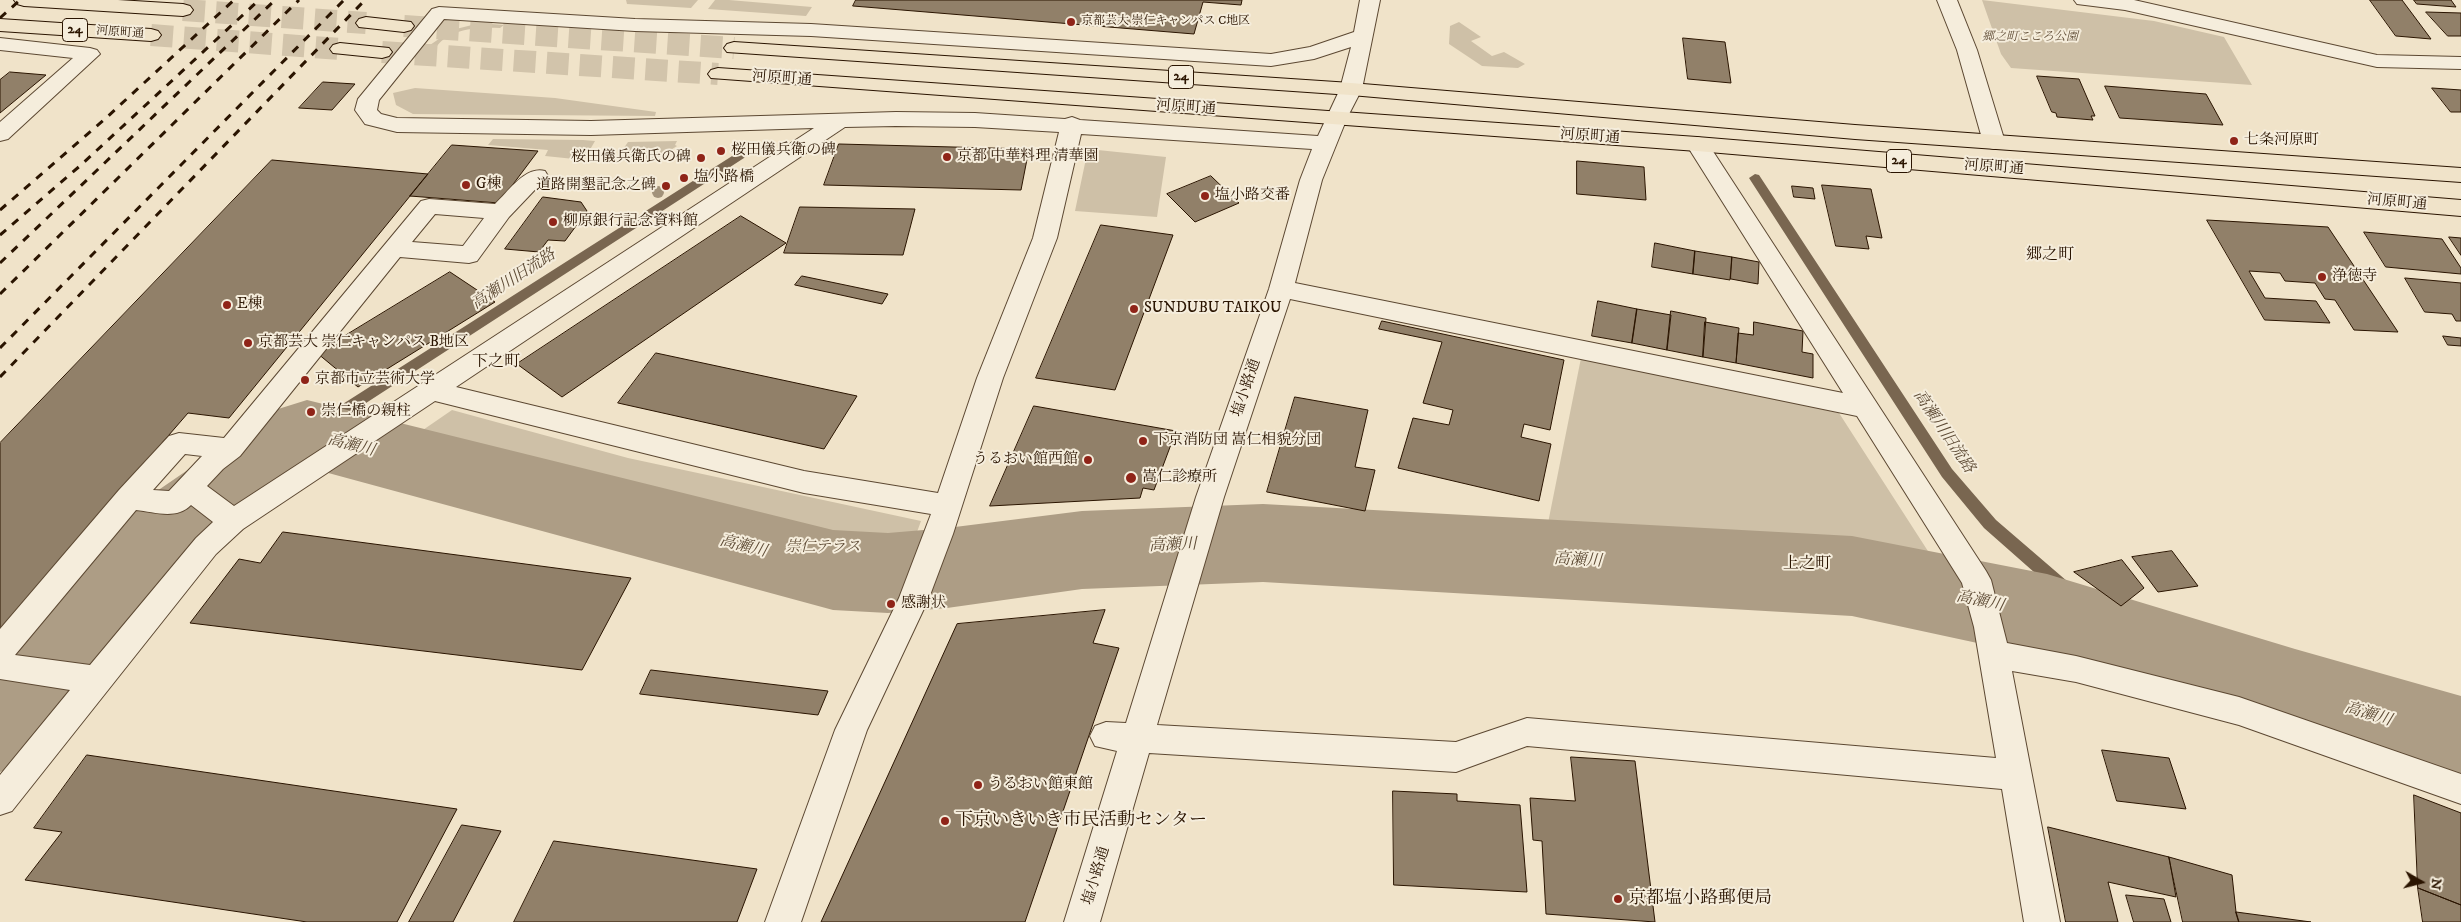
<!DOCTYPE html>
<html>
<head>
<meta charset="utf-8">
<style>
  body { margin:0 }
  #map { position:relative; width:2461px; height:922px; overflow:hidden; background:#f0e3c9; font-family:"IM FELL DW Pica",serif }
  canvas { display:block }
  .north { position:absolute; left:2396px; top:857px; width:50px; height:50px; -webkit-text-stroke:4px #f5eddc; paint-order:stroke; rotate:98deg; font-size:14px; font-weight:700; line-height:20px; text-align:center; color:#2a1400 }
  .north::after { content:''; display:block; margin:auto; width:18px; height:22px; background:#2a1400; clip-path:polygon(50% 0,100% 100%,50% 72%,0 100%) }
</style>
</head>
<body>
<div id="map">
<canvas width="2461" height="922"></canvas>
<div class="north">N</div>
</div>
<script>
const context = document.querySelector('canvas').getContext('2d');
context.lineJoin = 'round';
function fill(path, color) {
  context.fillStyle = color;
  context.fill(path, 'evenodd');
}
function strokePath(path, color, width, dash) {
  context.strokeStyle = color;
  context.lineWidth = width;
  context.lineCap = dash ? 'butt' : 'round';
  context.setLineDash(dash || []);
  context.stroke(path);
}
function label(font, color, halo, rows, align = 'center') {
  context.font = font + ' "IM FELL DW Pica","Noto Serif JP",serif';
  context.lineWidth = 4;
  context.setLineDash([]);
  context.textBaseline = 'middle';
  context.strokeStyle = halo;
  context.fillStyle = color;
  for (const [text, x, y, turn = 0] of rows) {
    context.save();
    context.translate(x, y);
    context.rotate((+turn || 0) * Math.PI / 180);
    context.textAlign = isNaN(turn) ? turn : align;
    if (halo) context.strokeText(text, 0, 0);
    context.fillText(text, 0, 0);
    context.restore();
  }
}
fill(new Path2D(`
  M 626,0 L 698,0 L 691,8 L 627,4 Z
  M 715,0 L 729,0 L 812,7 L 806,16 L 708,9 Z
  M 1982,0 L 2154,21 L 2224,37 L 2252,85 L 2011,68 L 2001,54 Z
  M 1459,22 L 1481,37 L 1471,41 L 1492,56 L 1504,52 L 1525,64 L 1518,68 L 1482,66 L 1449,44 L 1450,26 Z
  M 480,23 L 504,25 L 500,28 C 479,27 451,28 437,46 L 430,45 L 452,30 Z
  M 415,88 L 555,98 L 656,112 L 655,116 L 413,114 L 396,105 L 393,93 Z
  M 493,139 L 583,140 L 595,141 L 584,160 L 545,156 L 548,150 L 488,145 Z
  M 677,141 L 675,145 L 677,146 L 653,161 L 615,161 L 628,142 Z
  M 1088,149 L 1166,157 L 1157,217 L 1075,211 Z
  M 1581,358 L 1839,413 L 1944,576 L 1837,552 L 1547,528 Z
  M 452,410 L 628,458 L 921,521 L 893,598 L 820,595 L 356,476 Z`), '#cec0a7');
fill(new Path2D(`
  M 740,151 L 746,155 L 744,158 L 312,438 L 302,438 L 300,434 L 302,430 Z
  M 1755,174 L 1759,175 L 1952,469 L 1996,520 L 2089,600 L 2166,646 L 2168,651 L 2166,656 L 2160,658 L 2154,656 L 2077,610 L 1984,528 L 1942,477 L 1749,178 Z`), '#796650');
fill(new Path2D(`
  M 307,400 L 833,530 L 888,533 L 947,528 L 1082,511 L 1263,504 L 1852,536 L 2047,574 L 2295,649 L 2461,696 L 2461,792 L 2295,741 L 2047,658 L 1852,616 L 1263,582 L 1082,589 L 947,608 L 888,613 L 833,610 L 321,471 L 177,580 L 38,758 L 0,772 L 0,649 L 109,524 L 275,410 Z`), '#ad9d85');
const building = new Path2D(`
  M 856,0 L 1242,0 L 1241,5 L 1203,2 L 1194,34 L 853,6 Z
  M 2370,0 L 2402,0 L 2431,39 L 2396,36 Z
  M 2414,0 L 2451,0 L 2456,7 L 2417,4 Z
  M 2426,12 L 2461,13 L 2461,36 L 2448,36 Z
  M 1683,38 L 1725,42 L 1731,83 L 1688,79 Z
  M 10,72 L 46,75 L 0,113 L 0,80 Z
  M 2037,76 L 2079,79 L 2095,116 L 2091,116 L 2093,120 L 2057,117 L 2056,113 L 2052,112 Z
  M 323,82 L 355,84 L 332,110 L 299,108 Z
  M 2105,86 L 2206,94 L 2223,125 L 2120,118 Z
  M 2432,88 L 2461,90 L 2461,112 L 2451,112 Z
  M 839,144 L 1029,149 L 1021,190 L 824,185 Z
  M 452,145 L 538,151 L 499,203 L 410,196 Z
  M 272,160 L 428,174 L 229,418 L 188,413 L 0,630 L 0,443 Z
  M 1577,161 L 1644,167 L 1646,200 L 1577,194 Z
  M 1211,176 L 1239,203 L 1195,222 L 1167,194 Z
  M 1822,185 L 1871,189 L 1882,238 L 1866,236 L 1869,249 L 1836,246 Z
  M 1792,186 L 1813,188 L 1815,199 L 1794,197 Z
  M 543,197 L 581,202 L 587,211 L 565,241 L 548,240 L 539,252 L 505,249 Z
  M 800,207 L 915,209 L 903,255 L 784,253 Z
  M 741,216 L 786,243 L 562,397 L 517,364 Z
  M 2207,220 L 2328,227 L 2398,332 L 2354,330 L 2335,300 L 2325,299 L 2315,283 L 2285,281 L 2280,273 L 2249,271 L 2265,298 L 2316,301 L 2330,323 L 2265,320 Z
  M 1101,225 L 1173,235 L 1115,390 L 1036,378 Z
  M 2364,232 L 2442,239 L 2461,268 L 2461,274 L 2386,267 Z
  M 2449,237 L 2461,238 L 2461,255 Z
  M 1655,243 L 1695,251 L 1693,274 L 1652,267 Z
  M 1695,251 L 1732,257 L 1730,280 L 1693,274 Z
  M 1732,257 L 1759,262 L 1758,284 L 1731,279 Z
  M 450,272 L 495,302 L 358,387 L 317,353 Z
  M 802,276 L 888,294 L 882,304 L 795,285 Z
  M 2405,278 L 2461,283 L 2461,321 L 2456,321 L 2452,314 L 2425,312 Z
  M 1598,301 L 1637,309 L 1632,343 L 1592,336 Z
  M 1637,309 L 1671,315 L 1667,350 L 1632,343 Z
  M 1671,311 L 1706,318 L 1703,357 L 1667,350 Z
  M 1382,321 L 1564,360 L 1550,430 L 1524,424 L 1521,437 L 1551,444 L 1539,501 L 1398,468 L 1413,418 L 1449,425 L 1453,410 L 1423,403 L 1442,342 L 1379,329 Z
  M 1705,322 L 1739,328 L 1736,363 L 1703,357 Z
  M 1754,322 L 1803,331 L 1802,352 L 1813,354 L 1813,378 L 1736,363 L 1738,333 L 1753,335 Z
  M 2443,336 L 2461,338 L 2461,346 L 2448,345 Z
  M 656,353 L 857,396 L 824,449 L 618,403 Z
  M 1295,397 L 1368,410 L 1355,467 L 1375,470 L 1365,511 L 1267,492 Z
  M 1034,406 L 1176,431 L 1154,490 L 1143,488 L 1140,498 L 990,506 Z
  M 283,532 L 631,578 L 582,670 L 190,623 L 239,559 L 260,563 Z
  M 2172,551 L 2198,586 L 2158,592 L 2132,557 Z
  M 2122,560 L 2144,588 L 2121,606 L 2074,572 Z
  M 1105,610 L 1093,643 L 1119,648 L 1025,922 L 821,922 L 957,624 Z
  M 651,670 L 828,691 L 818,715 L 640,694 Z
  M 2102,750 L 2169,758 L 2186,809 L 2117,801 Z
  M 87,755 L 457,809 L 397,922 L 307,922 L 25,880 L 62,832 L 34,828 Z
  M 1571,757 L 1635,761 L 1655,922 L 1546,914 L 1542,841 L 1533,840 L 1530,798 L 1575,801 Z
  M 1393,791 L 1457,794 L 1457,801 L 1520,805 L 1527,892 L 1394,885 Z
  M 2414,795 L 2461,813 L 2461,905 L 2418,888 Z
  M 462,825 L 501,831 L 453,922 L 409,922 Z
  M 2048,827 L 2169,857 L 2176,897 L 2108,882 L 2118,922 L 2066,922 Z
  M 554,841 L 757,869 L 737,922 L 514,922 Z
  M 2169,857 L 2232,875 L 2236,912 L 2239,922 L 2183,922 Z
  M 2418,888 L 2461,905 L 2461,922 L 2423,922 Z
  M 2126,895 L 2164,899 L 2171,922 L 2134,922 Z
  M 2236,912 L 2311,922 L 2239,922 Z`);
fill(building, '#918069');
strokePath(building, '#2a1400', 1);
strokePath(new Path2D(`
  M 183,10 L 366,23
  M 404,26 L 734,48
  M 151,35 L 340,49
  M 382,52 L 718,74`), '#d2c4ab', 22, [22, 11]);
const minor = new Path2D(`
  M 1360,0 L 1380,0 L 1362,89 L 1347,118 L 1322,180 L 1295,283 L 1843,393 L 1686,144 L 1689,139 L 1697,137 L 1705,139 L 1986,571 L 1991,580 L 2007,643 L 2076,656 L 2239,697 L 2461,774 L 2461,804 L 2239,725 L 2076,682 L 2012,671 L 2060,922 L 2024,922 L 2002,789 L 1527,746 L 1456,772 L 1149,753 L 1100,922 L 1064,922 L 1117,751 L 1095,746 L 1090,736 L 1095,726 L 1106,722 L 1126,723 L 1196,497 L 1269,289 L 1300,180 L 1312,149 L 1081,134 L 1057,238 L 1003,378 L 953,534 L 929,598 L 867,730 L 801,922 L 765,922 L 835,730 L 899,598 L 931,514 L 804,493 L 435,401 L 243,529 L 216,554 L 12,811 L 0,815 L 0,775 L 70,690 L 0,679 L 0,629 L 119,490 L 169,436 L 179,433 L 224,438 L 421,201 L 429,199 L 495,204 C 509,191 525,166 545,171 L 548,176 L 509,217 L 477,261 L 469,263 L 400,257 L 240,456 L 223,469 L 207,486 L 234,506 L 814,128 L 591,135 L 397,132 L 365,124 L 355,110 L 358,99 L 432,9 L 439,7 L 635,19 L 811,24 L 1271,54 L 1310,47 L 1354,32 ZM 444,19 L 635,31 L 811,36 L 1271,66 L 1314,59 L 1351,47 L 1340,89 L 1318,136 L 1080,120 L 1072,117 L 1065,119 L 975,113 L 896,112 L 591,121 L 397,118 L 381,114 L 377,110 L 379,100 ZM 896,126 L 975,127 L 1059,132 L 1033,238 L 977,378 L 938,493 L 804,471 L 456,387 L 845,127 ZM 435,214 L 484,218 L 463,246 L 412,242 ZM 1290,299 L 1857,416 L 1962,583 L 1974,627 L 1996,758 L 1527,718 L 1456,742 L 1157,725 L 1224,497 ZM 185,454 L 202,456 L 169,491 L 153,490 ZM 191,505 L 213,522 L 196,538 L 90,665 L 15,655 L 136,510 C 154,512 177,520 191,505 Z
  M 1937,0 L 1957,0 L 1977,50 L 2005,142 L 2002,147 L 1994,149 L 1986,147 L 1983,142 L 1957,50 Z
  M 2074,0 L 2134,0 L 2377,55 L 2461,57 L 2461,69 L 2377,67 L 2125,10 L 2077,4 Z
  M 0,38 L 90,48 L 97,50 L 100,54 L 8,139 L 0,141 L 0,122 L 73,58 L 0,50 Z`);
const highway = new Path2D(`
  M 14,0 L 118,0 L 183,4 L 190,6 L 193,10 L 190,14 L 183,16 L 24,6 L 17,4 Z
  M 366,17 L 411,22 L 414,26 L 411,30 L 404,32 L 359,27 L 356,23 L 359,19 Z
  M 0,19 L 151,29 L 158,31 L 161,35 L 158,39 L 151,41 L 0,31 Z
  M 734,42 L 1351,83 L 1855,125 L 2461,168 L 2461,182 L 1855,139 L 1351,95 L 727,52 L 724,48 L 727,44 Z
  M 340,43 L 389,48 L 392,52 L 389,56 L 382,58 L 333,53 L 330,49 L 333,45 Z
  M 718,68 L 1697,137 L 2461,200 L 2461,216 L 1697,151 L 711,78 L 708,74 L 711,70 Z`);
strokePath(minor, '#5c4832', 2);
strokePath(highway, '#2a1400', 2);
fill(minor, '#f5eddc');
fill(highway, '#f0e3c9');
strokePath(new Path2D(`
  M 0,18 L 20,0
  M 0,210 L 106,118 L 234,0
  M 0,235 L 81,165 L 259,0
  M 0,263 L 275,0
  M 0,294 L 299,0
  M 0,348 L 344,0
  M 0,377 L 365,0`), '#2a1400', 3, [8, 8]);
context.fillStyle = '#a2927a';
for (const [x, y] of [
  [625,154],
  [658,192]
]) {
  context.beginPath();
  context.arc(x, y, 6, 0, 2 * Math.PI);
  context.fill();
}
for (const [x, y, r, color] of [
  [1071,22,5,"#8f2418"],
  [2234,141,5,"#8f2418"],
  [721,151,5,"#8f2418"],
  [947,157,5,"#8f2418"],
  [701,158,5,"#8f2418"],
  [684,178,5,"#8f2418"],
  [466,185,5,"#8f2418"],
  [666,186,5,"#8f2418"],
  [1205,196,5,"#8f2418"],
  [553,222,5,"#8f2418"],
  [2322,277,5,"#8f2418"],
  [227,305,5,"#8f2418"],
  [1134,309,5,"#8f2418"],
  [248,343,5,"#8f2418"],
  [305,380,5,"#8f2418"],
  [311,412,5,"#8f2418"],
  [1143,441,5,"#8f2418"],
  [1088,460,5,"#8f2418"],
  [1131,478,6,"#8f2418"],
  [891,604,5,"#8f2418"],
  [978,785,5,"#8f2418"],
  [945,821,5,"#8f2418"],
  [1618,899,5,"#8f2418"]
]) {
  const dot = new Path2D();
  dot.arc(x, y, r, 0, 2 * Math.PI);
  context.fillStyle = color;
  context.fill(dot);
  strokePath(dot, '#f5eddc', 2);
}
label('12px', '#2a1400', '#f5eddc', [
  ["京都芸大 崇仁キャンパス C地区",1081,22]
], 'left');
label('12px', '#2a1400', '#f5eddc', [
  ["河原町通",120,33,4]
]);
label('italic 12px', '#63503a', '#f5eddc', [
  ["郷之町こころ公園",2030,38]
]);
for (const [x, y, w] of [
  [75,30,25],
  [1181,77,25],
  [1899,161,25]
]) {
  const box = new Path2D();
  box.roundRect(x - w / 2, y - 11.5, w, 23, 4);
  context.fillStyle = '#f5eddc';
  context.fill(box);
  strokePath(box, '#2a1400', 1);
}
label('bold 14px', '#2a1400', null, [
  ["24",75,30],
  ["24",1181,77],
  ["24",1899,161]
]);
label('15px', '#2a1400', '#f5eddc', [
  ["河原町通",782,79,4],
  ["河原町通",1186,108,4],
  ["河原町通",1590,137,4],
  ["河原町通",1994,168,4],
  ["河原町通",2397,203,5],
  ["塩小路通",1247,388,-71],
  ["塩小路通",1097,876,-73]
]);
label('15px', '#2a1400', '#f5eddc', [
  ["七条河原町",2244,141],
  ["桜田儀兵衛の碑",731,151],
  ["京都 中華料理 清華園",957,157],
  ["桜田儀兵衛氏の碑",691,158,"right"],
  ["塩小路橋",694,178],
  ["G棟",476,185],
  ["道路開墾記念之碑",656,186,"right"],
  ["塩小路交番",1215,196],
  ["柳原銀行記念資料館",563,222],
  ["浄徳寺",2332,277],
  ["E棟",237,305],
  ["SUNDUBU TAIKOU",1144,309],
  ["京都芸大 崇仁キャンパス B地区",258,343],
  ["京都市立芸術大学",315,380],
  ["崇仁橋の親柱",321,412],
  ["下京消防団 嵩仁相貌分団",1153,441],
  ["うるおい館西館",1078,460,"right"],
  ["嵩仁診療所",1142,478],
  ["感謝状",901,604],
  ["うるおい館東館",988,785]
], 'left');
label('italic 15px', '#63503a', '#f5eddc', [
  ["崇仁テラス",823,548]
]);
label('16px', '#2a1400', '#f5eddc', [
  ["郷之町",2050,256],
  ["下之町",496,363],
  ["上之町",1807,565]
]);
label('italic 16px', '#5e4b35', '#f5eddc', [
  ["高瀬川旧流路",514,280,-33],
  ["高瀬川旧流路",1943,432,56],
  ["高瀬川",351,446,14],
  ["高瀬川",1173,546,-2],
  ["高瀬川",743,547,14],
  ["高瀬川",1578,561,3],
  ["高瀬川",1980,602,12],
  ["高瀬川",2368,715,17]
]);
label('18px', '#2a1400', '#f5eddc', [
  ["下京いきいき市民活動センター",955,821],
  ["京都塩小路郵便局",1628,899]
], 'left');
</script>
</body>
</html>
